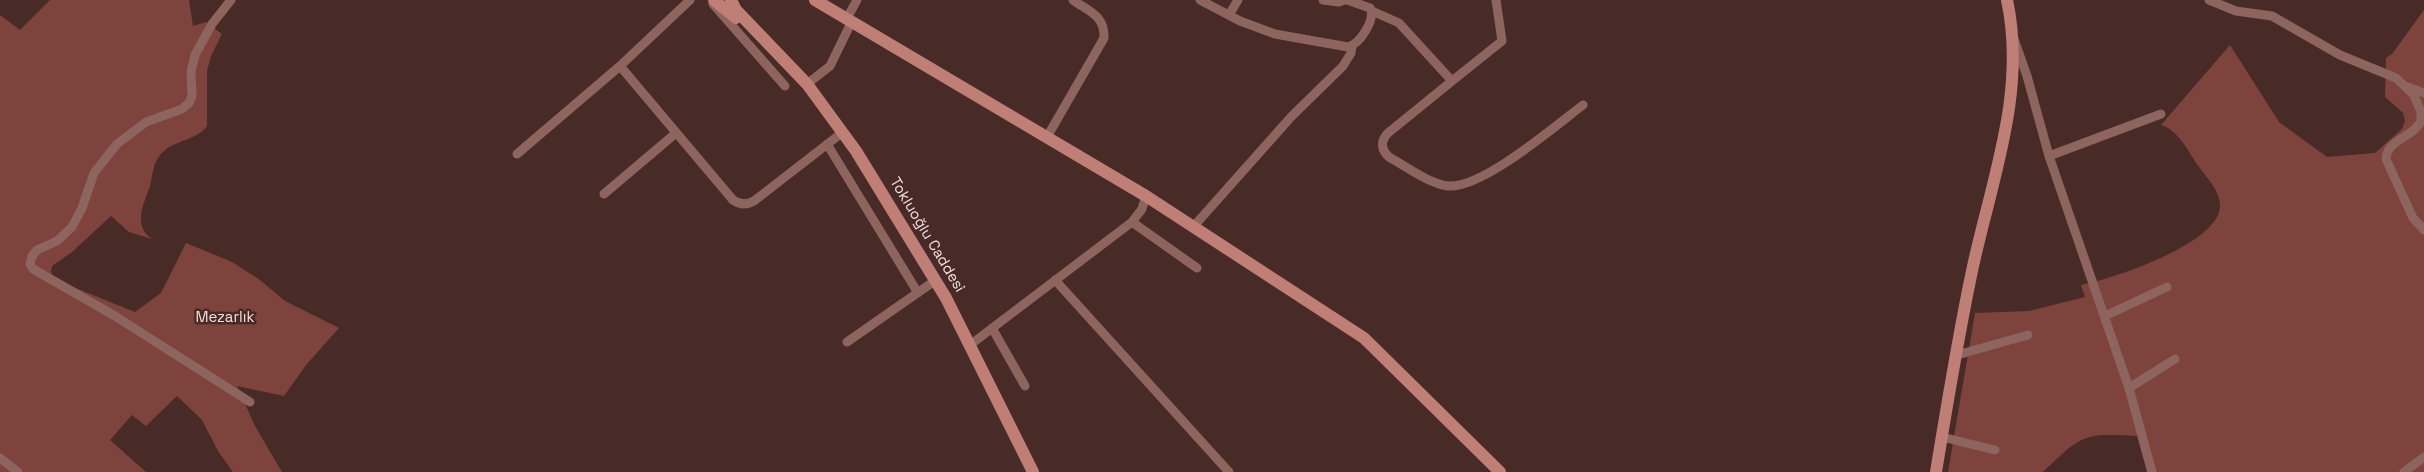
<!DOCTYPE html>
<html>
<head>
<meta charset="utf-8">
<style>
  body { margin:0 }
  canvas { display:block; background:#482a27 }
</style>
</head>
<body>
<canvas width="2424" height="472"></canvas>
<script>
const context = document.querySelector('canvas').getContext('2d');
context.lineJoin = 'round';
function fill(path, color) {
  context.fillStyle = color;
  context.fill(path, 'evenodd');
}
function strokePath(path, color, width, dash) {
  context.strokeStyle = color;
  context.lineWidth = width;
  context.lineCap = dash ? 'butt' : 'round';
  context.setLineDash(dash || []);
  context.stroke(path);
}
function label(font, color, halo, rows, align = 'center') {
  context.font = font + ' "Space Grotesk",sans-serif';
  context.lineWidth = 5;
  context.setLineDash([]);
  context.textBaseline = 'middle';
  context.strokeStyle = halo;
  context.fillStyle = color;
  for (const [text, x, y, turn = 0] of rows) {
    context.save();
    context.translate(x, y);
    context.rotate((+turn || 0) * Math.PI / 180);
    context.textAlign = isNaN(turn) ? turn : align;
    if (halo) context.strokeText(text, 0, 0);
    context.fillText(text, 0, 0);
    context.restore();
  }
}
fill(new Path2D(`
  M 50,0 L 189,0 L 193,26 L 206,22 L 222,34 L 211,56 L 207,71 L 207,126 C 197,140 176,140 164,151 C 153,160 153,173 150,186 C 144,204 132,225 152,239 L 129,232 L 111,216 L 72,252 L 52,266 L 51,272 L 54,278 L 63,283 L 135,312 L 161,293 L 186,243 L 232,262 L 260,280 L 285,301 L 339,328 L 306,365 L 284,396 L 237,386 L 255,426 L 282,472 L 233,472 L 218,451 L 202,420 L 177,396 L 146,426 L 132,415 L 110,440 L 146,472 L 0,472 L 0,15 L 20,30 Z
  M 2424,10 L 2424,472 L 2147,472 L 2137,436 C 2082,433 2082,435 2043,472 L 1948,472 L 1975,313 L 2029,311 L 2085,297 L 2081,285 C 2112,279 2218,244 2220,207 C 2221,192 2207,178 2199,167 C 2189,153 2179,130 2161,125 L 2230,45 L 2279,122 L 2327,157 L 2375,153 L 2402,129 L 2405,121 L 2403,113 L 2385,97 L 2386,58 L 2392,54 Z`), '#7e433c');
strokePath(new Path2D(`
  M 231,0 L 212,24 L 195,55 L 191,72 L 192,96 L 189,103 L 182,109 L 146,122 L 117,144 L 94,173 L 82,208 L 72,227 L 57,241 L 37,250 L 32,256 L 30,264 L 33,269 L 115,316 L 250,402
  M 1200,0 L 1240,21 L 1275,34 L 1348,47 C 1360,44 1376,19 1370,8 L 1347,0
  M 1323,0 L 1339,2 L 1344,0
  M 2209,0 L 2236,11 L 2272,16 L 2340,55 L 2396,78 L 2414,95 L 2421,112 L 2421,121 C 2413,138 2387,139 2386,159 L 2413,218 L 2424,230
  M 713,4 L 785,86
  M 1372,11 L 1399,23 L 1452,81 L 1502,41 L 1496,0
  M 1229,15 L 1238,0
  M 847,18 L 857,0
  M 2014,39 L 2027,76 L 2049,156 L 2129,388 L 2152,472
  M 620,66 L 733,200 C 740,205 747,205 754,201 L 843,132
  M 1452,81 L 1388,133 C 1380,141 1381,150 1389,157 C 1407,167 1428,183 1448,186 C 1482,189 1555,126 1583,105
  M 807,84 L 830,66 L 852,21
  M 2408,87 L 2424,93
  M 1047,137 L 1104,38 C 1105,15 1088,11 1073,0
  M 827,144 L 918,293
  M 517,154 L 620,66 L 690,0
  M 2049,156 L 2161,114
  M 604,194 L 676,133
  M 1132,222 L 1197,268
  M 1194,226 L 1291,117 L 1343,66 L 1351,53 L 1352,46
  M 1055,280 L 1229,472
  M 2105,316 L 2167,287
  M 992,328 L 1025,386
  M 847,342 L 936,280
  M 970,345 L 1132,222 L 1142,209 L 1146,196
  M 1957,355 L 2028,335
  M 2129,388 L 2175,359
  M 1942,437 L 1995,450
  M 0,458 L 18,472
  M 2404,472 L 2424,457`), '#8d645e', 9);
strokePath(new Path2D(`
  M 714,0 L 736,18
  M 731,0 L 736,10 L 807,84 L 856,151 L 946,298 L 1033,472
  M 815,0 L 1146,196 L 1364,338 L 1500,472
  M 1936,472 C 1947,405 1958,337 1972,271 C 1991,181 2027,93 2007,0`), '#bf7e76', 12);
label('15px', '#f5e0dd', '#482a27', [
  ["Tokluoğlu Caddesi",927,235,59]
]);
label('15px', '#f7dcd8', '#482a27', [
  ["Mezarlık",225,318]
]);
</script>
</body>
</html>
